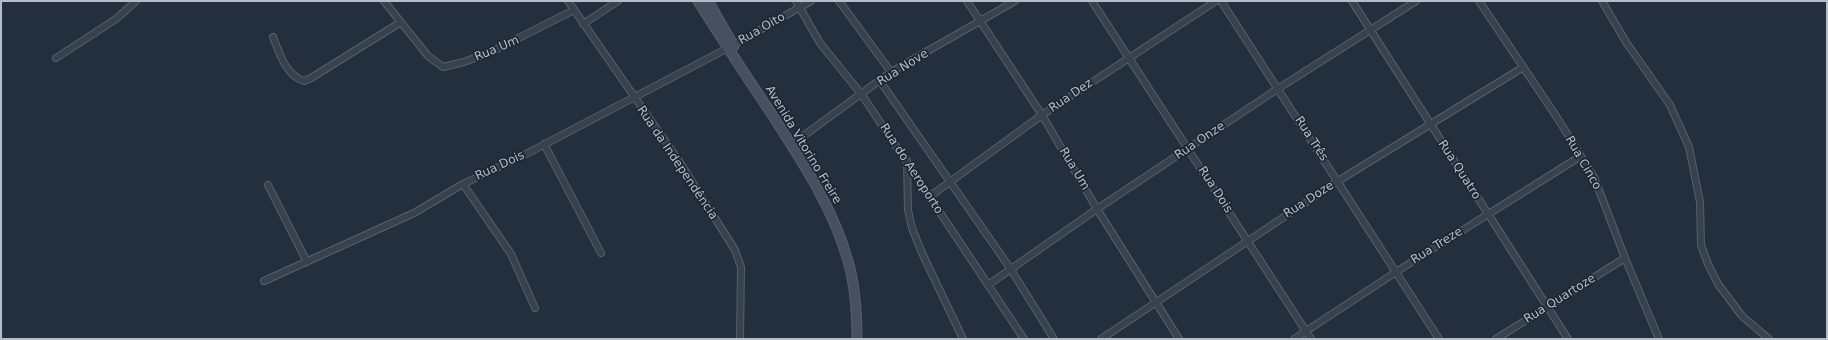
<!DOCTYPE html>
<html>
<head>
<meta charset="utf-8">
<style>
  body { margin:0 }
  #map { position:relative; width:1828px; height:340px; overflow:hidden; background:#242f3e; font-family:"DejaVu Sans",sans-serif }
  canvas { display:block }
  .frame { position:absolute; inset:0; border:2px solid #b4bcc9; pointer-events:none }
</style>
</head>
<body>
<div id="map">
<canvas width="1828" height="340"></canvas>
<div class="frame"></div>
</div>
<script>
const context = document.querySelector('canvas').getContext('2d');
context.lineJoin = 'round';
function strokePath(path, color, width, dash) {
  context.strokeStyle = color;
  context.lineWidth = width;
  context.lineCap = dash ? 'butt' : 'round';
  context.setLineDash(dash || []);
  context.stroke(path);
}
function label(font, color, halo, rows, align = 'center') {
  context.font = font + ' "DejaVu Sans",sans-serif';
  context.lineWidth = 3.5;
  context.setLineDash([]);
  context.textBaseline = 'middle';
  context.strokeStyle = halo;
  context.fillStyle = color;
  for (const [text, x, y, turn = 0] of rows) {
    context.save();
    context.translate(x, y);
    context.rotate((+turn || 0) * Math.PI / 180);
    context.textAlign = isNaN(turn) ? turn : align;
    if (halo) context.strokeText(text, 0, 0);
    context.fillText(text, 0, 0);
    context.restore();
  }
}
const street = new Path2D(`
  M 384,1 L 428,56 L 443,67 L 464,62 L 493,51 L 574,10
  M 568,1 L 679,161 L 735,250 L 741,267 L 740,339
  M 796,1 L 820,43 L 862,95 L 1024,339
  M 839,1 L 891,72
  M 967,1 L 1042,115 L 1097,209 L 1179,339
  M 1092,1 L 1311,339
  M 1221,1 L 1439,339
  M 1352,1 L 1568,339
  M 1479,1 L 1556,116 L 1594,177 L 1625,258 L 1659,339
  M 1602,1 L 1626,42 L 1670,105 L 1689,147 L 1700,202 L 1701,245 L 1708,264 L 1718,284 L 1742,316 L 1769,339
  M 583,24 L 618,1
  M 273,37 C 279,52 286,76 304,81 L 311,78 L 401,22
  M 56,58 L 116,19 L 136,1
  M 880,81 L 1010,268 L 1054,339
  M 795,142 L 891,72 L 1015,1
  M 544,144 L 601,253
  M 907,161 L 908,210 L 912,228 L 922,253 L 963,339
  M 463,184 L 511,254 L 535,308
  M 268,185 L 307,262
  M 929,197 L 1042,115 L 1216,1
  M 264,281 L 414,213 L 463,184 L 528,153 L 728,48 L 811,1
  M 988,285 L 1097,209 L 1279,88 L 1416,1
  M 1101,339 L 1338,181 L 1522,68
  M 1294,339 L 1396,272 L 1581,156
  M 1496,339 L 1625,258`);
const secondary = new Path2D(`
  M 698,1 C 722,39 746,76 771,113 C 801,160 833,207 848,261 C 855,285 857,314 857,339
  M 708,1 L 734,46`);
strokePath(street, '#565f6c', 8);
strokePath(secondary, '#565f6c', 11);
strokePath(street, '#38414e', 6);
strokePath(secondary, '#465061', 9);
label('12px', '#b4bcc9', '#1d2633', [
  ["Rua Oito",762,29,-30],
  ["Rua Um",497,49,-23],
  ["Rua Nove",903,68,-32],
  ["Rua Dez",1071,96,-34],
  ["Rua Três",1311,139,57],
  ["Rua Onze",1200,141,-34],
  ["Avenida Vitorino Freire",803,145,59],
  ["Rua da Independência",677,163,56],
  ["Rua Cinco",1583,163,60],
  ["Rua Dois",500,166,-25],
  ["Rua do Aeroporto",911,169,57],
  ["Rua Um",1074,169,59],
  ["Rua Quatro",1459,170,57],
  ["Rua Dois",1215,190,57],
  ["Rua Doze",1309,200,-33],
  ["Rua Treze",1437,246,-32],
  ["Rua Quartoze",1560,299,-32]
]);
</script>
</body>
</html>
